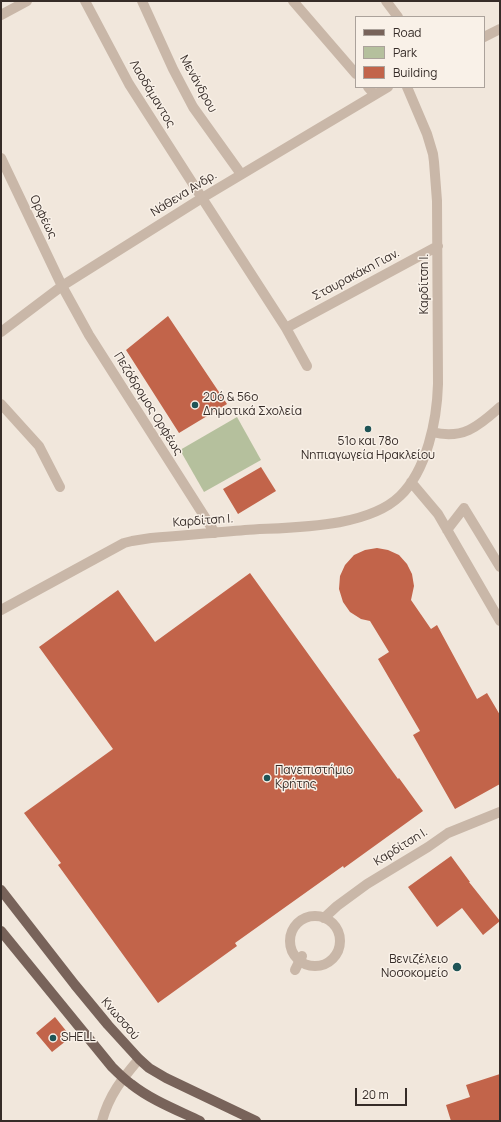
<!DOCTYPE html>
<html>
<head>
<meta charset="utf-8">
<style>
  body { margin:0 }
  #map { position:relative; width:501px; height:1122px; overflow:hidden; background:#f1e7dc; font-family:Manrope,sans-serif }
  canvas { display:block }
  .frame { position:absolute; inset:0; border:2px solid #362c28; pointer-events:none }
  .legend { position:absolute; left:355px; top:16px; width:130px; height:72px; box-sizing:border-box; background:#f9f1e8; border:1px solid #aba29b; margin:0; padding:5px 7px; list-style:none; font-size:12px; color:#362c28 }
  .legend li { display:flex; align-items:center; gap:8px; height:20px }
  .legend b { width:20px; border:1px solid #aba29b }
  .scale { position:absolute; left:355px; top:1088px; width:52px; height:18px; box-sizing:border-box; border:2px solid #362c28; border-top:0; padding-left:5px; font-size:12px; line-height:14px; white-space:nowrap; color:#362c28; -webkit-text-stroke:3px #f9f1e8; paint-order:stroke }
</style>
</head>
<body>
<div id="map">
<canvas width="501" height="1122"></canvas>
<div class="frame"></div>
<ul class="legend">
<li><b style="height:5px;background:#78635a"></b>Road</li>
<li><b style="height:11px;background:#b5c09d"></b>Park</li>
<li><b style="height:11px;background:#c2644a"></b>Building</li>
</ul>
<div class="scale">20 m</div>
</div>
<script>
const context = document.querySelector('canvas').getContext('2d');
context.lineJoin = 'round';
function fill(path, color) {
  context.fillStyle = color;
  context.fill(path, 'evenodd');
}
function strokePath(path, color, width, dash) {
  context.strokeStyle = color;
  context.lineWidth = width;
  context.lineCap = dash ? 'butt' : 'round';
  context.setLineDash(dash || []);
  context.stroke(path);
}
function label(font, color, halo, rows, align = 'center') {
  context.font = font + ' Manrope,sans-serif';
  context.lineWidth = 3;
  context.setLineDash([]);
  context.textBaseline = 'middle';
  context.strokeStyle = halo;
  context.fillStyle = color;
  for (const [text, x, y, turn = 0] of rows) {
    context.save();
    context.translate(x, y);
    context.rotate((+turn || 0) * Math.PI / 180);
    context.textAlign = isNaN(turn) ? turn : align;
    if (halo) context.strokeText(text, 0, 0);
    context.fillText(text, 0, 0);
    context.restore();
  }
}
fill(new Path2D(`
  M 237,417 L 261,460 L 204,492 L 180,450 Z`), '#b5c09d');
fill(new Path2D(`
  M 168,316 L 227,404 L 179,433 L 126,350 Z
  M 261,467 L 276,491 L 238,514 L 223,489 Z
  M 377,548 L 388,550 L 399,555 L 407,564 L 412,574 L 414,586 L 411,600 L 431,629 L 437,625 L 477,699 L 487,693 L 500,715 L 500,784 L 455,809 L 413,735 L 420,731 L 378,659 L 389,652 L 370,621 L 361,619 L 350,612 L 343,602 L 339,589 L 340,576 L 345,565 L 354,555 L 365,550 Z
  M 250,573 L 398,779 L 399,778 L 423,811 L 344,868 L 343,866 L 235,943 L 237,946 L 158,1003 L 58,865 L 61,863 L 24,813 L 113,749 L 39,647 L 118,590 L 155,642 Z
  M 451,856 L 470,882 L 469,882 L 500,921 L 483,935 L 462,908 L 437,927 L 408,887 Z
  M 55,1017 L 71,1037 L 52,1052 L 36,1033 Z
  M 500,1074 L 500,1121 L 451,1121 L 446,1105 L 470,1097 L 466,1085 Z`), '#c2644a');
strokePath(new Path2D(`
  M 295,970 L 302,956`), '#c9b7a8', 10);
strokePath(new Path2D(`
  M 85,1 L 129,84 L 202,198 L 286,328 L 307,366
  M 142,1 L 173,69 L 193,107 L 241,174
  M 293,1 L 356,74
  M 386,1 L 398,17
  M 1,15 L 27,1
  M 368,87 L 374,94
  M 1,158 L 62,286 L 89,335 L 215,533
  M 286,328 L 438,246
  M 1,404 L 39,446 L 60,487
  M 432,432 C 462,440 478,427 500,407
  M 411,482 L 438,514 L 500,621
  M 447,530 L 464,508 L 500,567
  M 1,610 L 124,543 L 132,541 L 151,538 C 183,535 214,533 245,530 C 290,527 366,529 400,496 C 427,470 437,420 438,384 L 437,201 L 434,162 L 433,154 L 427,134 L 407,87
  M290 941a25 25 0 1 1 50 0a25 25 0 1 1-50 0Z
  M 324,918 L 337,906 L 367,884 L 428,847 L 448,833 L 500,812`), '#c9b7a8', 10);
strokePath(new Path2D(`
  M 484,37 L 500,29
  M 1,332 L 62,286 L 202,198 L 388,87
  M 102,1121 C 109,1095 122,1079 139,1059`), '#c9b7a8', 10);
strokePath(new Path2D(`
  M 1,890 L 75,985 L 108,1025 L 139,1059 L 149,1068 L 166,1078 L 256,1121
  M 1,931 L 112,1067 C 118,1073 124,1079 131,1084 C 151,1100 177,1110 200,1121`), '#78635a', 10);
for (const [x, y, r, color] of [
  [195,405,4,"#1f5456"],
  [368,429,4,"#1f5456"],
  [267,778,4,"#1f5456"],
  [457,967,5,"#1f5456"],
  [53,1038,4,"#1f5456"]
]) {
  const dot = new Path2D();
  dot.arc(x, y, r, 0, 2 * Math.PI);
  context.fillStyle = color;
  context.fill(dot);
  strokePath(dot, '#f9f1e8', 1.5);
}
label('12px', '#362c28', '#f9f1e8', [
  ["Μενάνδρου",198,84,61],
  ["Λαοδάμαντος",152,94,59],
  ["Νάθενα Ανδρ.",184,194,-32],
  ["Ορφέως",43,217,64],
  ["Σταυρακάκη Γιαν.",356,275,-28],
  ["Καρδίτση Ι.",425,284,-90],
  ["Πεζόδρομος Ορφέως",148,404,58],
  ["Καρδίτση Ι.",203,521,-4],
  ["Καρδίτση Ι.",401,847,-32],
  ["Κνωσσού",120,1019,49]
]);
label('12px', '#362c28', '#f9f1e8', [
  ["20ό & 56ο",203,398],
  ["Δημοτικά Σχολεία",203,412],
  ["51ο και 78ο",368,442,"center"],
  ["Νηπιαγωγεία Ηρακλείου",368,456,"center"],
  ["Πανεπιστήμιο",275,771],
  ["Κρήτης",275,785],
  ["Βενιζέλειο",448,960,"right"],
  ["Νοσοκομείο",448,974,"right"],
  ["SHELL",61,1038]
], 'left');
</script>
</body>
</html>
